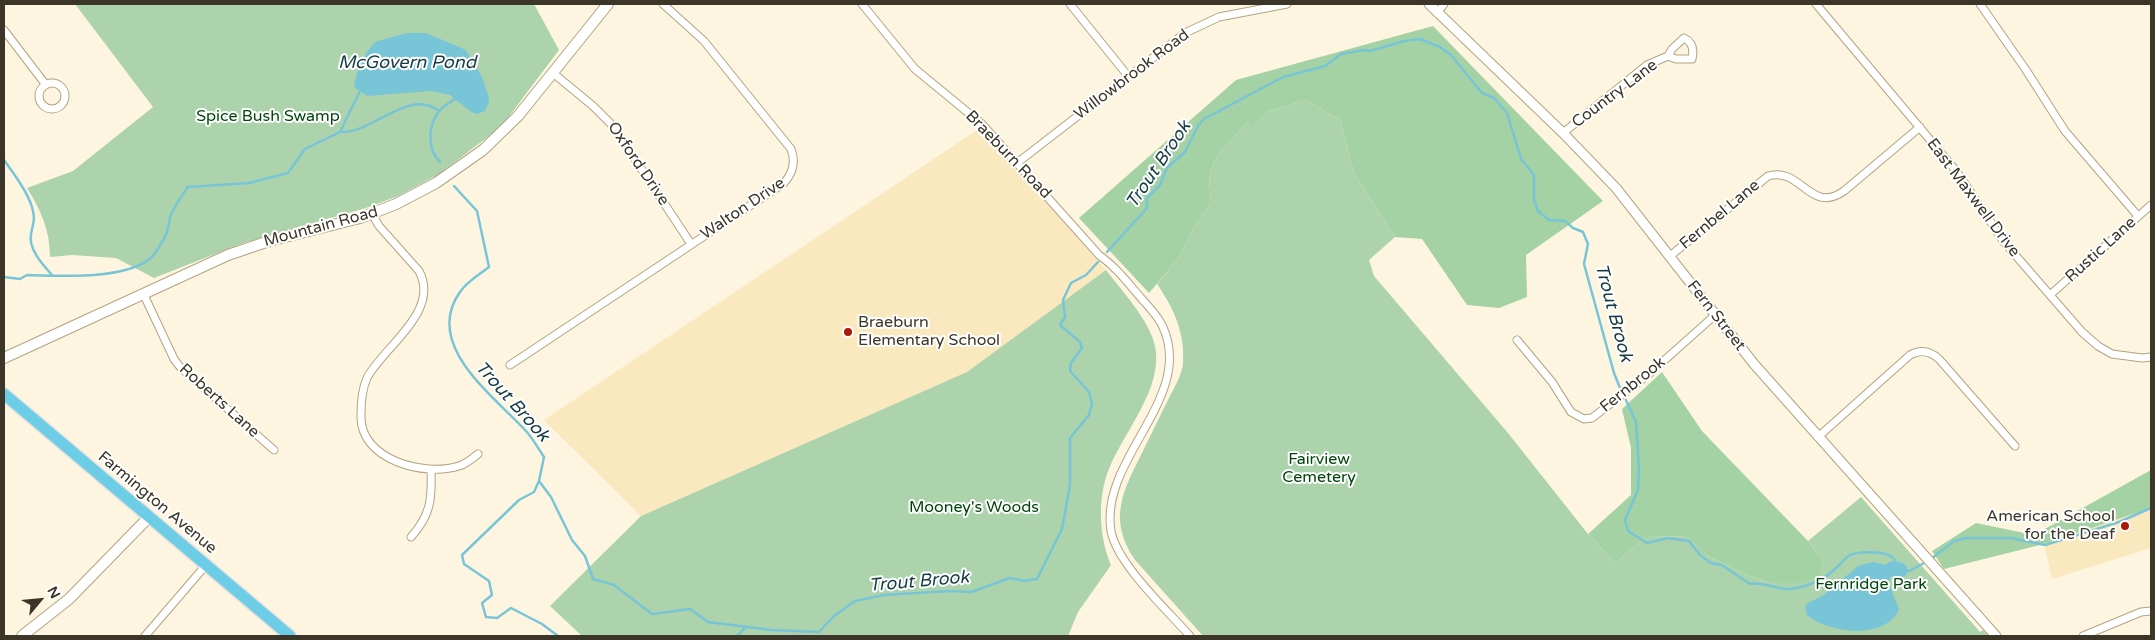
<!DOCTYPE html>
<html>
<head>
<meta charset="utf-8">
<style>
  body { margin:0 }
  #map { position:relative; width:2155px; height:640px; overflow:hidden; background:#fef5e0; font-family:"Varela Round",sans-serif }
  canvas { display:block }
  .frame { position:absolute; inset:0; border:5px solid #3c3628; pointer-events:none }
  .north { position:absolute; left:15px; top:575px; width:50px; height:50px; -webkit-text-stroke:4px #fff; paint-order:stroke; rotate:62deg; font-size:14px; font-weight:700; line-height:20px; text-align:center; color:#3c3628 }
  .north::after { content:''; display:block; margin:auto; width:18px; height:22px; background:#3c3628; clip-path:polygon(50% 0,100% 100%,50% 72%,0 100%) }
</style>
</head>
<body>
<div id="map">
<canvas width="2155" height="640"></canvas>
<div class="frame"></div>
<div class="north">N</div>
</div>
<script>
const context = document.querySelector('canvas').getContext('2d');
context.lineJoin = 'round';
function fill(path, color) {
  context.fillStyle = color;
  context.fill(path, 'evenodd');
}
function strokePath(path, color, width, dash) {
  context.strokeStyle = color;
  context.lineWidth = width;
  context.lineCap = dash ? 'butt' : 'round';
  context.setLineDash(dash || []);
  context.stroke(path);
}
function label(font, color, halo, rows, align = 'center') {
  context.font = font + ' "Varela Round",sans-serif';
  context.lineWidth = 4;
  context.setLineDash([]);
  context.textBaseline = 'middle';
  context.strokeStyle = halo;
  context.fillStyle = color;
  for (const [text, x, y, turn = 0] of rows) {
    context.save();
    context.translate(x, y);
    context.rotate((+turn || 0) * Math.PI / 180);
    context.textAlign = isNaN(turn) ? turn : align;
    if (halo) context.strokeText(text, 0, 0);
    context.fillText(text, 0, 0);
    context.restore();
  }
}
fill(new Path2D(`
  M 980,128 L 1106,270 L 967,372 L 641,516 L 544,420 Z
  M 2151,508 L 2151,548 L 2052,579 L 2044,544 Z`), '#fae9be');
fill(new Path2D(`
  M 75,4 L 534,4 L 559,50 L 501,127 L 439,174 L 398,196 L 366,208 L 243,243 L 154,278 L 116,258 L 72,255 L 50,257 C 50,231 41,210 27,188 L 73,171 L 153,107 Z
  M 1306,100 L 1340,120 L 1354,173 L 1395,237 L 1369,260 L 1374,276 L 1508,433 L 1588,534 L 1615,563 L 1646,537 L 1688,536 L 1708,556 L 1745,574 L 1770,583 L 1802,583 L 1821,573 L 1823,562 L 1808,541 L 1861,497 L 1980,632 L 1983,630 L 1989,636 L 1203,636 L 1135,560 C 1108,520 1122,492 1142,453 C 1151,434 1160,416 1169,398 C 1174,388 1183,373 1183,362 C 1185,332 1173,307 1157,284 L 1178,259 L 1195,225 L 1211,203 L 1209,177 L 1215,159 L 1247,122 L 1252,125 L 1267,112 Z
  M 1106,270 C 1122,291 1150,321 1155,346 C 1164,388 1123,433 1109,469 C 1097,498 1099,537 1111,565 L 1078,612 L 1068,636 L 582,636 L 550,606 L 641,516 L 967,372 Z`), '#acd3ab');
fill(new Path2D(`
  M 1433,26 L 1603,201 L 1526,255 L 1527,297 L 1499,308 L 1467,305 L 1422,239 L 1395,237 L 1354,173 L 1340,120 L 1306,100 L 1267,112 L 1252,126 L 1247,122 L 1215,159 L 1209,177 L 1211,203 L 1195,225 L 1178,259 L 1149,293 L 1079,218 L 1236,80 Z
  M 1662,372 L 1702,431 L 1808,541 L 1823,562 L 1821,574 L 1802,583 L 1770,583 L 1745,574 L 1708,556 L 1687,536 L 1646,537 L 1615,563 L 1588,534 L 1631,495 L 1631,448 L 1622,409 Z
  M 2151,470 L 2151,508 L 2044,544 L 1944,569 L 1932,551 L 1976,523 L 2034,535 Z`), '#a4d2a4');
fill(new Path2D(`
  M 406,33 L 426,33 L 466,50 L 482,77 L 488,95 L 489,102 L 485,111 L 477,114 L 471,112 L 450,95 L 431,91 L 367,96 L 354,87 C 356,71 364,53 375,42 Z
  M 1873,562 L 1892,566 L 1889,584 L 1899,609 C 1887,640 1829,634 1807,615 L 1805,607 L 1808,603 L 1824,595 L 1858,566 Z`), '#78c5d7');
strokePath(new Path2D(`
  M 340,132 C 373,134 409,87 439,111
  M 4,160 C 14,174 27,191 32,207 C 36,221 33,222 31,234 C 28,249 43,265 52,275
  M 440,162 C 426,148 428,123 441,109 C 446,104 452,102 457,97
  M 454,186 L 477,211 L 489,267 C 480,274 466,282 460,292 C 422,345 495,397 526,431 C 533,439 538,448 544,457 L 539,481 L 551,497 L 572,540 L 585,556 L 593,579 L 614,585 L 652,614 L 690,609 L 708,622 L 771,630 L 819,632 L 834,616 L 855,601 L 884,595 L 949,591 L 971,592 L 1010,578 L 1024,581 L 1037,579 L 1062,529 L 1070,485 L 1070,438 L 1089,415 L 1092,403 L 1089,392 L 1070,371 L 1071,363 L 1082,348 L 1080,342 L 1060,325 L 1065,317 L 1063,300 L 1071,283 L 1086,275 L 1098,262
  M 1107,252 L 1147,208 L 1147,198 L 1160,185 L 1167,168 L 1185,152 L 1198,126 L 1204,119 L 1283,77 L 1325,66 L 1341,54 L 1364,50 L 1370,51 L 1404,41 L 1420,39 L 1440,47 L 1451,55 L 1482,93 L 1494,98 L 1507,113 L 1521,159 L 1534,175 L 1534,200 L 1538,211 L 1549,220 L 1565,221 L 1573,228 L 1583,232 L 1588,244 L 1584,264 L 1614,373 L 1620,388
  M 4,277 L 20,279 L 27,275 C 59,276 137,281 156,252 C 160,245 167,236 168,228 C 169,224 169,221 170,217 C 174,206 181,197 188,187 L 249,183 L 288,173 L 305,149 L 340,132 L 361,89
  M 1626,400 L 1636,422 L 1639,469 L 1638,490 L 1625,520 L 1628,531 L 1647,543 L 1668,538 L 1689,541 L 1700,555 L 1711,563 L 1722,565 L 1750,584 C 1763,581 1777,590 1791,589 C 1807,587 1825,579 1836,568 C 1841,564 1845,558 1850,555 C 1859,551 1884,551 1892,557 C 1896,560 1898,566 1900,570 L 1909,571 L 1926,562
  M 539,481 L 534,492 L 519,500 L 462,555 L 464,564 L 489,581 L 492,595 L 482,603 L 486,617 L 497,618 L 511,608 L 542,624 L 558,636
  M 1931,559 L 1954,541 L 1966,538 L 2011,538 L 2045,545 L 2119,522 L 2151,508
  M 737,636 L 746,627`), '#78c5d7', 2.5);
strokePath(new Path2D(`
  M 1892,569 L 1900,570`), '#78c5d7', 15);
const minor = new Path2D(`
  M 862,4 L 915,69 L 982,124 L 1099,255 C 1116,267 1128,283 1141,298 C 1148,306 1157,315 1162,325 C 1197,397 1099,458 1111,531 C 1117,564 1167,610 1190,636
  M 1070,4 L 1128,76
  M 1816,4 L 1957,172 L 2004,242 L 2082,332 L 2098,346 L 2112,354 L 2142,358 L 2151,357
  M 1980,4 L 2026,70 L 2065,131 L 2138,216
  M 1438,12 L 1444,4
  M 4,30 L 46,85
  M 553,73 L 593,106 L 613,126 L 691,244
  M39 96a13 13 0 1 1 26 0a13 13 0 1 1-26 0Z
  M 1563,133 L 1647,65 L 1668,56 L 1676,59 L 1692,59 C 1694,50 1693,42 1684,38 L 1672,49 L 1668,56
  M 1017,163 L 1185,33 L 1219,17 L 1287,4
  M 372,214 L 379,226 L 419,271 C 441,312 383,347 367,378 C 362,389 361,403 361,415 C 359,460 425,477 459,466 C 466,464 472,459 478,454
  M 1670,256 L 1768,176 C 1801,166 1810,215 1844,191 L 1920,127
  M 143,293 L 174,359 L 180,367 L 274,450
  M 2050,295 L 2151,205
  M 1517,340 L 1552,382 L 1571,412 L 1584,419 L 1592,418 L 1649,374 L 1714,316
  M 510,365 L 784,183 C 793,173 796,162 791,149 L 704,41 L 663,4
  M 1818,437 L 1910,355 C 1921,349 1930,351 1939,359 L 2015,446
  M 411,537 C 431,515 432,499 431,470
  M 145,636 L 206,565
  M 2083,636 L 2141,612 L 2151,611`);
const tertiary = new Path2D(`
  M 1429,4 L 1563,133 L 1616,188 L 1754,364 L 1996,636`);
const secondary = new Path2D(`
  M 4,358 L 228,255 L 269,241 L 360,218 L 396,204 L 436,183 L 483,150 L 518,116 L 608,4
  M 22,636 L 69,599 L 149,517`);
const primary = new Path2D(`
  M 4,394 L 290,636`);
strokePath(minor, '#b2a482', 9);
strokePath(tertiary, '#b2a482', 11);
strokePath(secondary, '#b2a482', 12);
strokePath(primary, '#e0dfdd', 14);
strokePath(minor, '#fff', 7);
strokePath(tertiary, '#fff', 9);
strokePath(secondary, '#fff', 10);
strokePath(primary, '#6dcde6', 11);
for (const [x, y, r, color] of [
  [848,332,5,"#aa1a08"],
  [2125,526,5,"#aa1a08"]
]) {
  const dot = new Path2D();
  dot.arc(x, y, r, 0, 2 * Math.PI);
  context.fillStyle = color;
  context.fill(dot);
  strokePath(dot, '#fff', 2);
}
label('16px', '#3c3628', '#fff', [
  ["Willowbrook Road",1132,75,-37],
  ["Country Lane",1615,94,-37],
  ["Braeburn Road",1008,155,46],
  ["Oxford Drive",638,164,56],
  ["East Maxwell Drive",1973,198,53],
  ["Walton Drive",743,209,-34],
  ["Fernbel Lane",1720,215,-40],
  ["Mountain Road",321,227,-15],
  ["Rustic Lane",2101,250,-42],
  ["Fern Street",1716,316,52],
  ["Fernbrook",1633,385,-39],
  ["Roberts Lane",219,401,42],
  ["Farmington Avenue",157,503,40]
]);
label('16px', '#00460b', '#fff', [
  ["Spice Bush Swamp",268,117],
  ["Fairview",1319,460],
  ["Cemetery",1319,478],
  ["Mooney's Woods",974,508],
  ["Fernridge Park",1871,585]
]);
label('16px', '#3c3628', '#fff', [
  ["Braeburn",858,323],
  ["Elementary School",858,341],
  ["American School",2115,517,"right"],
  ["for the Deaf",2115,535,"right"]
], 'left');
label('italic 18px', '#173c44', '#fff', [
  ["McGovern Pond",407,63],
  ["Trout Brook",1159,165,-56],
  ["Trout Brook",1613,313,75],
  ["Trout Brook",512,402,48],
  ["Trout Brook",919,582,-5]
]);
</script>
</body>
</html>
